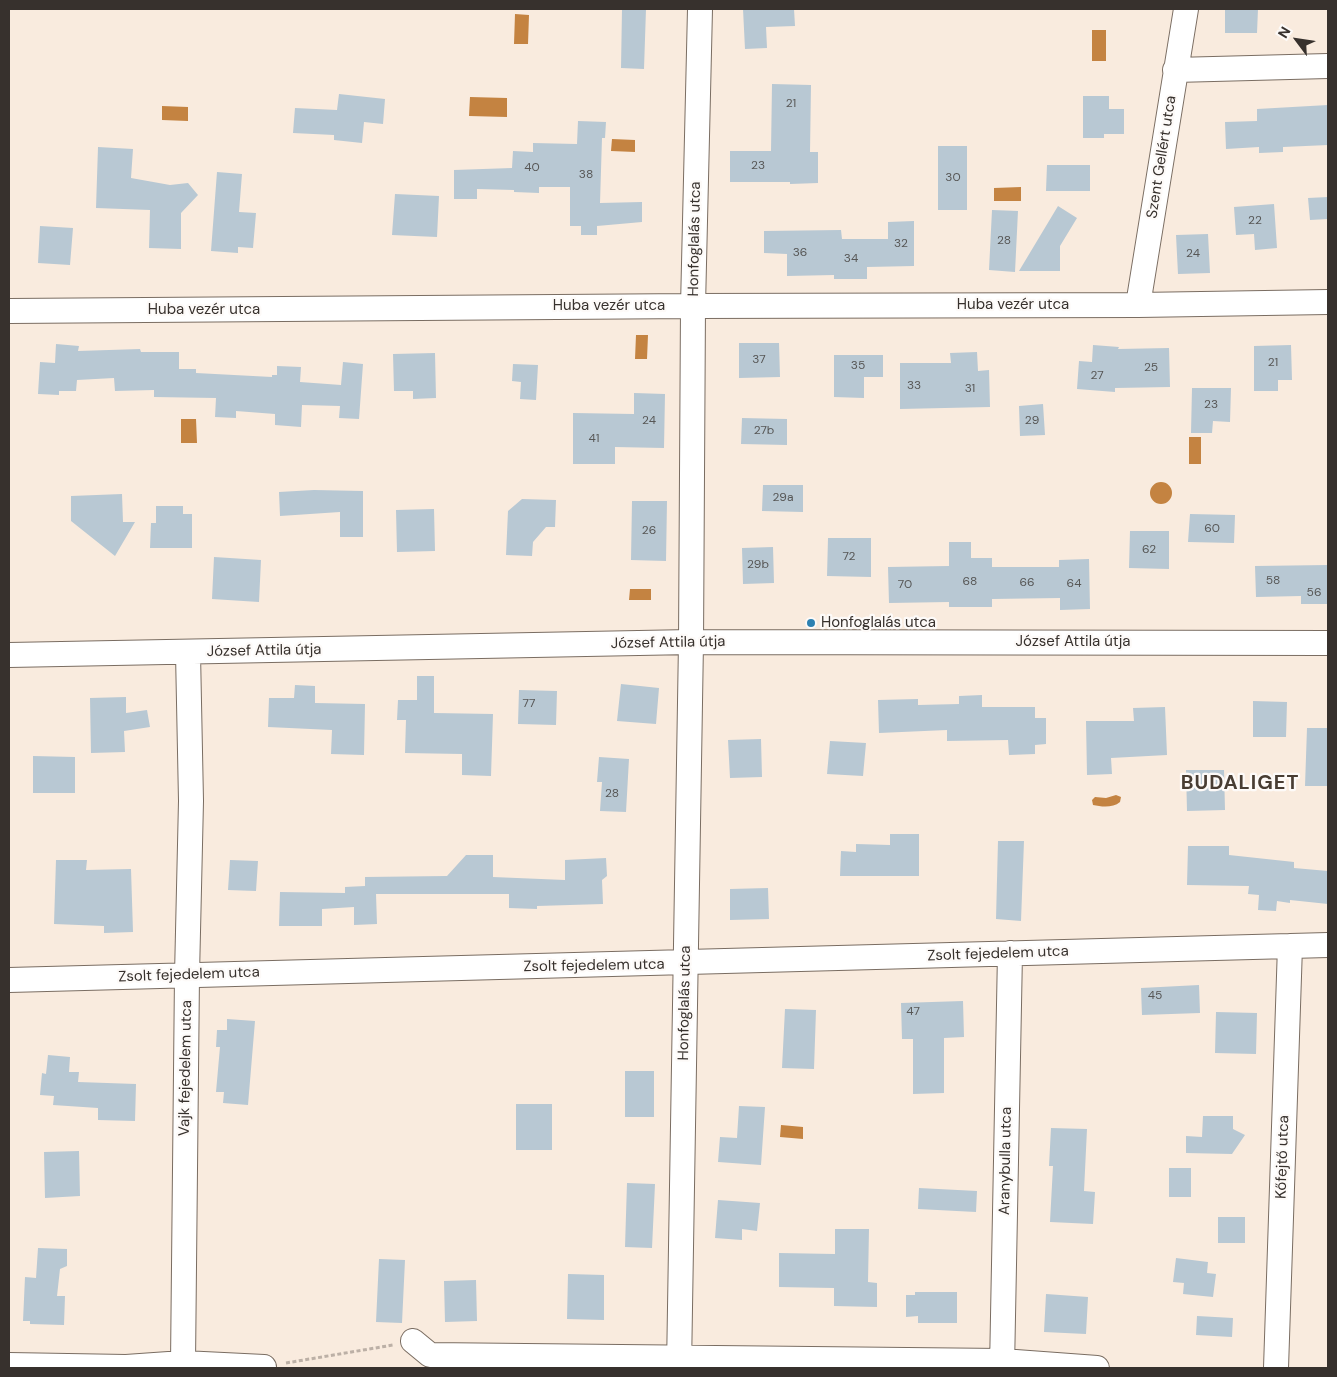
<!DOCTYPE html>
<html>
<head>
<meta charset="utf-8">
<style>
  body { margin:0 }
  #map { position:relative; width:1337px; height:1377px; overflow:hidden; background:#f9ebde; font-family:"DM Sans",sans-serif }
  canvas { display:block }
  .frame { position:absolute; inset:0; border:10px solid #37312d; pointer-events:none }
  .north { position:absolute; left:1272px; top:15px; width:50px; height:50px; -webkit-text-stroke:4px #fdfaf8; paint-order:stroke; rotate:301deg; font-size:14px; font-weight:700; line-height:20px; text-align:center; color:#37312d }
  .north::after { content:''; display:block; margin:auto; width:18px; height:22px; background:#37312d; clip-path:polygon(50% 0,100% 100%,50% 72%,0 100%) }
</style>
</head>
<body>
<div id="map">
<canvas width="1337" height="1377"></canvas>
<div class="frame"></div>
<div class="north">N</div>
</div>
<script>
const context = document.querySelector('canvas').getContext('2d');
context.lineJoin = 'round';
function fill(path, color) {
  context.fillStyle = color;
  context.fill(path, 'evenodd');
}
function strokePath(path, color, width, dash) {
  context.strokeStyle = color;
  context.lineWidth = width;
  context.lineCap = dash ? 'butt' : 'round';
  context.setLineDash(dash || []);
  context.stroke(path);
}
function label(font, color, halo, rows, align = 'center') {
  context.font = font + ' "DM Sans",sans-serif';
  context.lineWidth = 4.5;
  context.setLineDash([]);
  context.textBaseline = 'middle';
  context.strokeStyle = halo;
  context.fillStyle = color;
  for (const [text, x, y, turn = 0] of rows) {
    context.save();
    context.translate(x, y);
    context.rotate((+turn || 0) * Math.PI / 180);
    context.textAlign = isNaN(turn) ? turn : align;
    if (halo) context.strokeText(text, 0, 0);
    context.fillText(text, 0, 0);
    context.restore();
  }
}
fill(new Path2D(`
  M 515,14 L 529,15 L 528,44 L 514,44 Z
  M 1092,30 L 1106,30 L 1106,61 L 1092,61 Z
  M 470,97 L 507,98 L 507,117 L 469,116 Z
  M 162,106 L 188,107 L 188,121 L 162,120 Z
  M 612,139 L 635,140 L 635,152 L 611,151 Z
  M 1021,187 L 1021,201 L 994,201 L 994,188 Z
  M 636,335 L 648,335 L 647,359 L 635,359 Z
  M 181,419 L 196,419 L 197,443 L 181,443 Z
  M 1189,437 L 1201,437 L 1201,464 L 1189,464 Z
  M1150 493a11 11 0 1 1 22 0a11 11 0 1 1-22 0Z
  M 630,589 L 651,589 L 651,600 L 629,600 Z
  M 1116,795 L 1121,797 L 1120,802 C 1113,808 1102,807 1093,805 L 1092,800 L 1095,797 L 1106,798 Z
  M 781,1125 L 803,1127 L 803,1139 L 780,1137 Z`), '#c48341');
fill(new Path2D(`
  M 622,9 L 646,9 L 644,69 L 621,68 Z
  M 743,9 L 794,9 L 795,26 L 766,27 L 767,48 L 745,49 Z
  M 1225,9 L 1258,9 L 1257,33 L 1225,33 Z
  M 772,84 L 811,85 L 810,152 L 818,152 L 818,183 L 790,184 L 790,182 L 730,182 L 730,151 L 771,151 Z
  M 339,94 L 385,99 L 383,124 L 364,122 L 362,143 L 334,140 L 334,135 L 293,133 L 295,108 L 337,110 Z
  M 1083,96 L 1109,96 L 1109,109 L 1124,109 L 1124,134 L 1104,134 L 1104,138 L 1083,138 Z
  M 1328,105 L 1328,145 L 1283,147 L 1283,152 L 1259,153 L 1259,147 L 1226,149 L 1225,122 L 1257,121 L 1257,109 Z
  M 578,121 L 606,122 L 605,138 L 602,138 L 600,203 L 642,202 L 642,222 L 597,226 L 597,235 L 581,235 L 581,226 L 570,226 L 570,187 L 539,187 L 539,193 L 514,192 L 514,190 L 477,189 L 477,199 L 454,199 L 454,170 L 512,168 L 513,151 L 533,152 L 533,143 L 577,144 Z
  M 938,146 L 967,146 L 967,210 L 938,210 Z
  M 98,147 L 133,149 L 131,178 L 170,185 L 188,183 L 198,195 L 181,213 L 181,249 L 149,248 L 150,210 L 96,208 Z
  M 1047,165 L 1090,165 L 1090,191 L 1046,191 Z
  M 217,172 L 242,174 L 239,212 L 256,213 L 253,248 L 238,247 L 238,253 L 211,251 Z
  M 395,194 L 439,196 L 437,237 L 392,235 Z
  M 1328,197 L 1328,219 L 1310,220 L 1308,198 Z
  M 1274,204 L 1277,248 L 1255,250 L 1254,234 L 1236,235 L 1234,207 Z
  M 1058,206 L 1077,218 L 1060,246 L 1060,271 L 1019,271 Z
  M 992,210 L 1018,211 L 1015,272 L 989,270 Z
  M 914,221 L 914,266 L 867,267 L 867,279 L 834,279 L 834,275 L 787,276 L 787,254 L 764,253 L 764,231 L 841,230 L 842,239 L 888,239 L 888,222 Z
  M 40,226 L 73,228 L 70,265 L 38,263 Z
  M 1208,234 L 1210,273 L 1178,274 L 1176,235 Z
  M 739,343 L 779,343 L 780,377 L 739,378 Z
  M 56,344 L 79,346 L 78,351 L 140,349 L 141,352 L 179,352 L 179,369 L 196,369 L 196,373 L 272,377 L 272,375 L 277,375 L 277,366 L 301,367 L 300,382 L 341,385 L 343,362 L 363,364 L 359,419 L 339,418 L 340,406 L 302,405 L 301,427 L 275,425 L 275,414 L 236,411 L 236,418 L 215,417 L 216,398 L 154,397 L 154,390 L 115,391 L 114,378 L 77,380 L 76,391 L 59,391 L 59,395 L 38,394 L 40,362 L 55,363 Z
  M 1093,345 L 1119,347 L 1118,349 L 1169,348 L 1170,387 L 1115,388 L 1115,392 L 1077,389 L 1079,361 L 1092,362 Z
  M 1291,345 L 1292,380 L 1278,380 L 1278,391 L 1254,391 L 1254,346 Z
  M 977,352 L 978,371 L 989,370 L 990,407 L 900,409 L 900,363 L 951,363 L 950,353 Z
  M 435,353 L 436,398 L 413,399 L 413,391 L 394,391 L 393,354 Z
  M 834,355 L 883,355 L 883,377 L 864,377 L 864,398 L 834,397 Z
  M 513,364 L 538,365 L 536,400 L 520,399 L 521,382 L 512,381 Z
  M 1192,388 L 1231,388 L 1230,422 L 1213,421 L 1212,433 L 1191,433 Z
  M 634,393 L 665,394 L 664,448 L 615,447 L 615,464 L 573,464 L 573,413 L 634,414 Z
  M 1043,404 L 1045,435 L 1020,436 L 1019,406 Z
  M 742,418 L 787,419 L 787,445 L 741,444 Z
  M 763,485 L 803,485 L 803,512 L 762,511 Z
  M 314,490 L 363,491 L 363,537 L 340,537 L 340,512 L 280,516 L 279,492 Z
  M 122,494 L 123,522 L 135,522 L 115,556 L 71,521 L 71,496 Z
  M 522,499 L 556,500 L 555,527 L 546,527 L 533,542 L 532,556 L 506,555 L 508,511 Z
  M 632,501 L 667,501 L 666,561 L 631,560 Z
  M 156,506 L 183,506 L 183,514 L 192,514 L 192,548 L 150,548 L 151,523 L 156,523 Z
  M 434,509 L 435,551 L 397,552 L 396,510 Z
  M 1190,514 L 1235,515 L 1234,543 L 1188,542 Z
  M 1130,531 L 1169,531 L 1169,569 L 1129,568 Z
  M 828,538 L 871,538 L 871,577 L 827,576 Z
  M 949,542 L 971,542 L 971,558 L 992,558 L 992,567 L 1059,567 L 1059,560 L 1089,559 L 1090,609 L 1060,610 L 1060,598 L 992,599 L 992,607 L 949,607 L 949,602 L 889,603 L 888,567 L 949,566 Z
  M 773,547 L 774,583 L 743,584 L 742,548 Z
  M 214,557 L 261,560 L 259,602 L 212,599 Z
  M 1328,565 L 1328,604 L 1301,604 L 1301,596 L 1256,597 L 1255,566 Z
  M 417,676 L 434,676 L 434,713 L 493,714 L 491,776 L 462,775 L 462,754 L 405,753 L 406,720 L 397,720 L 398,700 L 417,700 Z
  M 621,684 L 659,688 L 656,724 L 617,721 Z
  M 295,685 L 315,686 L 315,703 L 365,704 L 364,755 L 331,754 L 332,730 L 268,727 L 269,698 L 294,698 Z
  M 519,690 L 557,691 L 556,725 L 518,724 Z
  M 982,695 L 982,707 L 1035,707 L 1035,718 L 1046,718 L 1046,744 L 1035,745 L 1035,754 L 1009,755 L 1008,740 L 947,741 L 947,730 L 879,733 L 878,700 L 918,699 L 918,705 L 959,704 L 959,696 Z
  M 126,697 L 126,713 L 147,710 L 150,727 L 124,731 L 125,752 L 91,753 L 90,698 Z
  M 1253,701 L 1287,702 L 1286,737 L 1253,737 Z
  M 1165,707 L 1167,755 L 1111,758 L 1112,774 L 1087,775 L 1086,721 L 1134,721 L 1133,708 Z
  M 1307,728 L 1328,728 L 1328,786 L 1305,786 Z
  M 761,739 L 762,777 L 730,778 L 728,740 Z
  M 830,741 L 866,743 L 863,776 L 827,774 Z
  M 33,756 L 75,757 L 75,793 L 33,793 Z
  M 599,757 L 629,759 L 626,812 L 600,811 L 602,782 L 597,782 Z
  M 1186,770 L 1224,770 L 1225,810 L 1187,811 Z
  M 890,834 L 919,834 L 919,876 L 840,876 L 841,851 L 856,852 L 856,844 L 890,845 Z
  M 998,841 L 1024,841 L 1021,921 L 996,919 Z
  M 1188,846 L 1229,846 L 1229,855 L 1294,862 L 1294,868 L 1328,871 L 1328,904 L 1290,900 L 1290,903 L 1277,901 L 1276,911 L 1258,910 L 1259,895 L 1248,894 L 1249,886 L 1187,885 Z
  M 466,855 L 493,855 L 493,877 L 565,880 L 565,860 L 606,858 L 607,876 L 602,880 L 603,904 L 537,906 L 537,909 L 509,908 L 509,894 L 376,894 L 377,924 L 354,925 L 354,907 L 322,909 L 322,926 L 279,926 L 280,892 L 345,893 L 345,887 L 365,886 L 365,877 L 447,876 Z
  M 56,860 L 87,860 L 86,870 L 131,869 L 133,932 L 104,933 L 104,926 L 54,924 Z
  M 230,860 L 258,861 L 256,891 L 228,890 Z
  M 768,888 L 769,919 L 730,920 L 730,889 Z
  M 1199,985 L 1200,1013 L 1142,1015 L 1141,988 Z
  M 963,1001 L 964,1037 L 944,1038 L 944,1093 L 913,1094 L 913,1039 L 902,1039 L 901,1003 Z
  M 785,1009 L 816,1010 L 814,1069 L 782,1068 Z
  M 1216,1012 L 1257,1013 L 1256,1054 L 1215,1053 Z
  M 227,1019 L 255,1021 L 248,1105 L 223,1103 L 224,1092 L 216,1092 L 220,1047 L 216,1047 L 217,1030 L 227,1030 Z
  M 48,1055 L 70,1057 L 69,1072 L 79,1072 L 78,1082 L 136,1084 L 135,1121 L 98,1120 L 98,1108 L 53,1105 L 54,1096 L 40,1095 L 42,1073 L 46,1074 Z
  M 625,1071 L 654,1071 L 654,1117 L 625,1117 Z
  M 516,1104 L 552,1104 L 552,1150 L 516,1150 Z
  M 739,1106 L 765,1107 L 761,1165 L 718,1162 L 720,1137 L 737,1138 Z
  M 1203,1116 L 1233,1116 L 1233,1129 L 1245,1135 L 1232,1154 L 1186,1153 L 1186,1136 L 1202,1137 Z
  M 1051,1128 L 1087,1129 L 1084,1191 L 1095,1192 L 1093,1224 L 1050,1222 L 1053,1166 L 1049,1166 Z
  M 79,1151 L 80,1196 L 45,1198 L 44,1152 Z
  M 1169,1168 L 1191,1168 L 1191,1197 L 1169,1197 Z
  M 627,1183 L 655,1184 L 652,1248 L 625,1247 Z
  M 919,1188 L 977,1191 L 976,1212 L 918,1209 Z
  M 718,1200 L 760,1203 L 757,1231 L 742,1229 L 742,1240 L 715,1238 Z
  M 1218,1217 L 1245,1217 L 1245,1243 L 1218,1243 Z
  M 835,1229 L 869,1229 L 868,1282 L 877,1283 L 877,1307 L 834,1306 L 834,1288 L 779,1287 L 779,1253 L 835,1254 Z
  M 38,1248 L 67,1249 L 67,1266 L 60,1269 L 57,1296 L 65,1296 L 64,1325 L 30,1324 L 30,1321 L 23,1321 L 25,1277 L 36,1278 Z
  M 1176,1258 L 1208,1262 L 1207,1273 L 1216,1274 L 1213,1297 L 1183,1294 L 1184,1283 L 1173,1282 Z
  M 379,1259 L 405,1260 L 402,1323 L 376,1322 Z
  M 568,1274 L 604,1275 L 604,1320 L 567,1319 Z
  M 476,1280 L 477,1321 L 445,1322 L 444,1281 Z
  M 915,1292 L 957,1292 L 957,1323 L 918,1323 L 918,1316 L 906,1317 L 906,1295 L 915,1295 Z
  M 1046,1294 L 1088,1297 L 1086,1334 L 1044,1332 Z
  M 1197,1316 L 1233,1318 L 1232,1337 L 1196,1335 Z`), '#b8c8d3');
const street = new Path2D(`
  M 1175,70 L 1328,66
  M 1138,305 L 1186,9
  M 9,311 L 693,306 L 1138,305 L 1328,302
  M 9,655 L 691,642 L 1328,643
  M 9,980 L 1328,945
  M 413,1341 L 430,1355 L 1002,1361 L 1097,1368
  M 183,1363 L 187,975 L 191,801 L 188,653
  M 9,1365 L 126,1367 L 183,1363 L 264,1367
  M 679,1368 L 691,642 L 693,306 L 700,9
  M 1002,1368 L 1010,953
  M 1276,1368 L 1290,946`);
strokePath(street, '#7a6d62', 26);
strokePath(new Path2D(`
  M 286,1363 L 393,1345`), '#bcb0a6', 3, [4, 2.5]);
strokePath(street, '#fff', 24);
for (const [x, y, r, color] of [
  [811,623,5,"#2d81b1"]
]) {
  const dot = new Path2D();
  dot.arc(x, y, r, 0, 2 * Math.PI);
  context.fillStyle = color;
  context.fill(dot);
  strokePath(dot, '#fdfaf8', 2);
}
label('12px', '#575756', null, [
  ["21",791,104],
  ["23",758,166],
  ["40",532,168],
  ["38",586,175],
  ["30",953,178],
  ["22",1255,221],
  ["28",1004,241],
  ["32",901,244],
  ["36",800,253],
  ["24",1193,254],
  ["34",851,259],
  ["37",759,360],
  ["21",1273,363],
  ["35",858,366],
  ["25",1151,368],
  ["27",1097,376],
  ["33",914,386],
  ["31",970,389],
  ["23",1211,405],
  ["24",649,421],
  ["29",1032,421],
  ["27b",764,431],
  ["41",594,439],
  ["29a",783,498],
  ["60",1212,529],
  ["26",649,531],
  ["62",1149,550],
  ["72",849,557],
  ["29b",758,565],
  ["58",1273,581],
  ["68",970,582],
  ["66",1027,583],
  ["64",1074,584],
  ["70",905,585],
  ["56",1314,593],
  ["77",529,704],
  ["28",612,794],
  ["45",1155,996],
  ["47",913,1012]
]);
label('15px', '#37312d', '#fdfaf8', [
  ["Szent Gellért utca",1162,157,-81],
  ["Honfoglalás utca",695,239,-89],
  ["Huba vezér utca",1013,305],
  ["Huba vezér utca",609,306],
  ["Huba vezér utca",204,310],
  ["József Attila útja",1073,642],
  ["József Attila útja",668,643,-1],
  ["József Attila útja",264,651,-1],
  ["Zsolt fejedelem utca",998,954,-2],
  ["Zsolt fejedelem utca",594,966,-1],
  ["Zsolt fejedelem utca",189,975,-2],
  ["Honfoglalás utca",685,1003,-89],
  ["Vajk fejedelem utca",186,1068,-89],
  ["Kőfejtő utca",1283,1157,-88],
  ["Aranybulla utca",1006,1161,-89]
]);
label('15px', '#37312d', '#fdfaf8', [
  ["Honfoglalás utca",821,623]
], 'left');
context.letterSpacing = '1px';
label('bold 20px', '#483d33', '#fdfaf8', [
  ["BUDALIGET",1240,784]
]);
context.letterSpacing = '0px';
</script>
</body>
</html>
